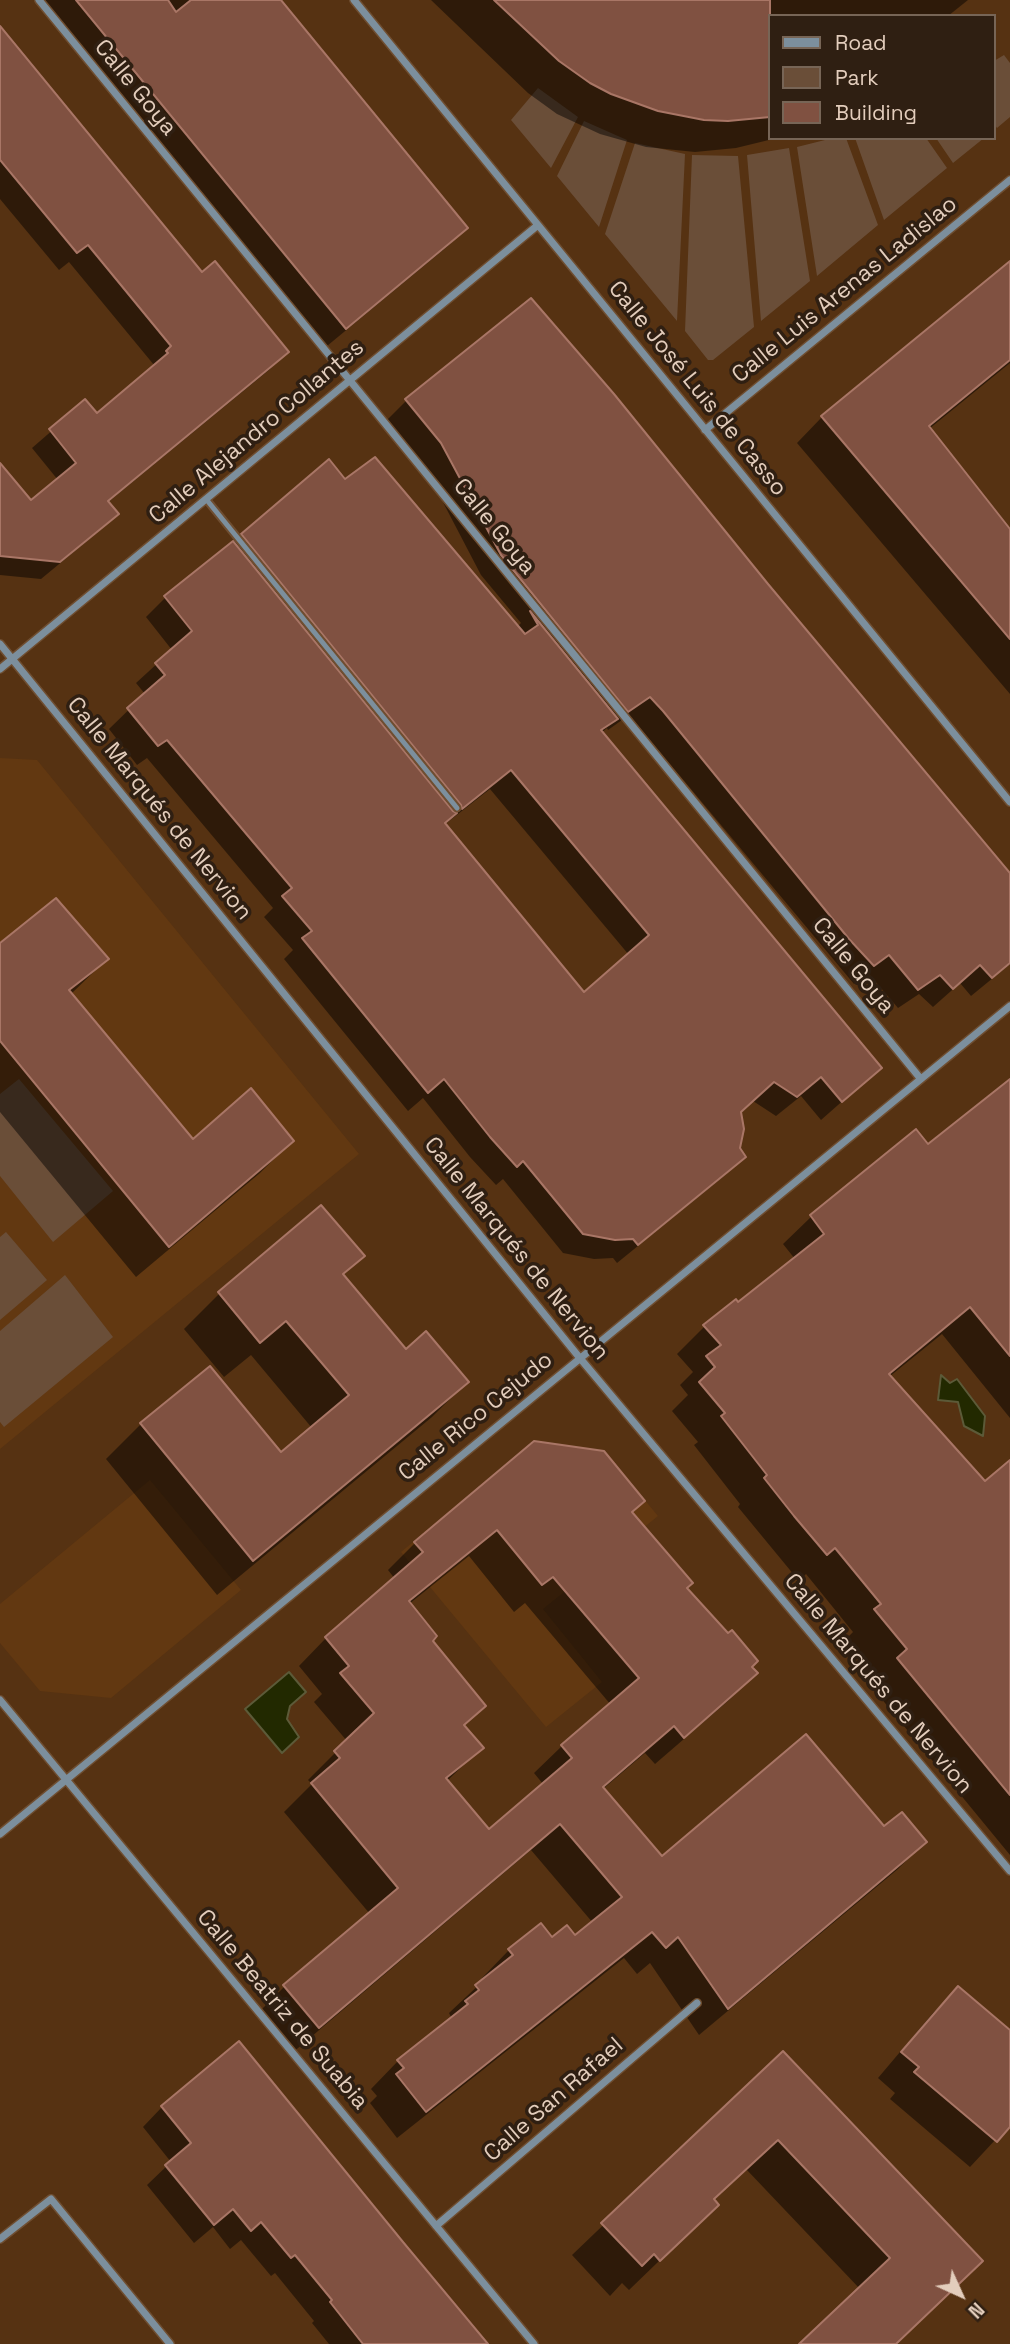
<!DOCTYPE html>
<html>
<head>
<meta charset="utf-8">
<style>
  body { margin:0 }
  #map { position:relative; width:1010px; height:2344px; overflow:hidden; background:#563212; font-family:"Space Grotesk",sans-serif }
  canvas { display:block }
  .legend { position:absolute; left:768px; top:14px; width:228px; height:126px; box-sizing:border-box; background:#2f1f12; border:2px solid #776556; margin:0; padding:9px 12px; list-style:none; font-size:21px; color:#e3cdbc }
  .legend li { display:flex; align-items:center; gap:14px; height:35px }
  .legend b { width:35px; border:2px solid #776556 }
  .north { position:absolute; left:926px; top:2260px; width:70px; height:70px; -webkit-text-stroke:5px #2f1f12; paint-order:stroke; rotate:135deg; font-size:19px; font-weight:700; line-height:28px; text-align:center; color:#e3cdbc }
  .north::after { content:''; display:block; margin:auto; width:24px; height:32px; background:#e3cdbc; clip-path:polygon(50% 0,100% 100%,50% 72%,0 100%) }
</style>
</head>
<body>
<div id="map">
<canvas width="1010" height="2344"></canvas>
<ul class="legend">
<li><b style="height:9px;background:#7c8f9d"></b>Road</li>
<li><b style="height:19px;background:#6a4e38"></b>Park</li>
<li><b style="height:19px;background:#805141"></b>Building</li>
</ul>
<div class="north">N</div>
</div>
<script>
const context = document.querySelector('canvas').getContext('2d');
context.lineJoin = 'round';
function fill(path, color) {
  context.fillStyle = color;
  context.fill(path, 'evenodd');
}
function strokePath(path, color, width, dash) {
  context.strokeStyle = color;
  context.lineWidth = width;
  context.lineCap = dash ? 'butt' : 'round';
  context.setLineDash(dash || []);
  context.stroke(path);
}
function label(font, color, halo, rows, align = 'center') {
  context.font = font + ' "Space Grotesk",sans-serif';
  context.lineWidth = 7;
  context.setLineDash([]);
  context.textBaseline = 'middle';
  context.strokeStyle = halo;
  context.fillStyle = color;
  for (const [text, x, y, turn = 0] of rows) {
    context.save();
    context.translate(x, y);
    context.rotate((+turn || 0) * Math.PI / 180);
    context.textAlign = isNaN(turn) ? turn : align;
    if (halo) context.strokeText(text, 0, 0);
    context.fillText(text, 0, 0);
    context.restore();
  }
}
fill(new Path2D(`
  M 0,758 L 37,760 L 359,1154 L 0,1449 Z
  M 534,1441 L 604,1451 L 658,1516 L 543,1609 L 602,1682 L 546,1727 L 401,1552 Z
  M 150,1480 L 241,1590 L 111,1698 L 40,1691 L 0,1643 L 0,1604 Z`), '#623811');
fill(new Path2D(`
  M 1004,55 L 1010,63 L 1010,117 L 997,128 L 994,124 L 994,61 Z
  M 538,88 L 578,117 L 551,168 L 511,120 Z
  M 584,121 L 627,140 L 599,227 L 557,176 Z
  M 833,138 L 846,138 L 878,225 L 817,276 L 797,147 Z
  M 855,138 L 926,138 L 947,168 L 884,220 Z
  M 936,138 L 984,138 L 953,163 Z
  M 635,143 L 685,154 L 677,321 L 605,234 Z
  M 789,148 L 810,281 L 761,321 L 747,155 Z
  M 692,155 L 738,156 L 754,327 L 713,360 L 708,360 L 685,331 Z
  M 19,1079 L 113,1191 L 53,1242 L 0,1176 L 0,1094 Z
  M 6,1232 L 47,1280 L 0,1320 L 0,1237 Z
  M 65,1275 L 113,1337 L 4,1427 L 0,1422 L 0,1331 Z`), '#6a4e38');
const water = new Path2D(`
  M 941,1375 L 950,1383 L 957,1379 L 985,1416 L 983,1436 L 964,1426 L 958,1402 L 938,1400 Z
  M 289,1672 L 306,1692 L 290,1706 L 287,1719 L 299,1737 L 282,1753 L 245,1709 Z`);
fill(water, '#222900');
strokePath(water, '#5c5a38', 2);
fill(new Path2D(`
  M 43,0 L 277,0 L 466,228 L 448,246 L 327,346 Z
  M 431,0 L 968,0 L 948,16 L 770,16 L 770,138 L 777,138 L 736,148 L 695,152 L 646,147 L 600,134 L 557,114 L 528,93 Z
  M 0,29 L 202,274 L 287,352 L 269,370 L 107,503 L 117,514 L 99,531 L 41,579 L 0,575 L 0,466 L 31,503 L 58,480 L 32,448 L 85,402 L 97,416 L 154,365 L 69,262 L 59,270 L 0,199 Z
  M 1010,263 L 1010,363 L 929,429 L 1010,530 L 1010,694 L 797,443 L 822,417 Z
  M 407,400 L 766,585 L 1010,877 L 1010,964 L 971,996 L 960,983 L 933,1007 L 919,994 L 898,1008 L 868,973 L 854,984 L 629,715 L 608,730 L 607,728 L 601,733 L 880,1068 L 821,1120 L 801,1096 L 776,1116 L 753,1101 L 739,1113 L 738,1149 L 744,1156 L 724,1176 L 617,1263 L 613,1258 L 594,1259 L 563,1253 L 503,1179 L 496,1185 L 470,1157 L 423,1098 L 408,1111 L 284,959 L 293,950 L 264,917 L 273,908 L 147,758 L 137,765 L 109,729 L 145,694 L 136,683 L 172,650 L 146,617 L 165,598 L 242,535 L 345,481 L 517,627 L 521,623 L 481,575 L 422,462 L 387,420 ZM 490,789 L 629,955 L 584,995 L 444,825 Z
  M 0,941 L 2,944 L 107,959 L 70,995 L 193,1141 L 292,1141 L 260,1173 L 136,1277 L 0,1112 Z
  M 1010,1082 L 1010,1418 L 942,1334 L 889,1377 L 984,1484 L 1010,1463 L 1010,1855 L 871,1686 L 880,1677 L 847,1638 L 853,1632 L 806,1574 L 799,1581 L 738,1507 L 740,1504 L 694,1445 L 698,1442 L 672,1411 L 688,1395 L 680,1385 L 693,1372 L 677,1354 L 704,1327 L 735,1302 L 738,1305 L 795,1259 L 783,1244 L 811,1217 L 916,1132 L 928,1147 Z
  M 321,1207 L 362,1256 L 342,1276 L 406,1351 L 467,1382 L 432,1417 L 217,1595 L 106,1459 L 141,1424 L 281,1454 L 312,1428 L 251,1355 L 224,1377 L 184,1329 L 219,1294 Z
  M 535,1443 L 631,1513 L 685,1588 L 756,1673 L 728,1701 L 655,1764 L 645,1753 L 603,1789 L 662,1859 L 884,1829 L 925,1842 L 898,1869 L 699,2035 L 650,1963 L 637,1974 L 624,1958 L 397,2138 L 370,2103 L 377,2096 L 371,2089 L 398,2061 L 439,2029 L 451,2017 L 449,2013 L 484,1980 L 482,1978 L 509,1950 L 552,1939 L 574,1937 L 593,1923 L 531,1850 L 291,2054 L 257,2014 L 285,1986 L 370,1914 L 284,1812 L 312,1784 L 308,1780 L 347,1741 L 314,1702 L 322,1694 L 299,1666 L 326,1638 L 395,1579 L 388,1570 L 415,1543 ZM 469,1556 L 514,1612 L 525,1603 L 611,1705 L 562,1746 L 534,1773 L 543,1784 L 488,1832 L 446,1782 L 481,1748 L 463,1726 L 431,1640 L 409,1604 Z
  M 958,1988 L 1010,2032 L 1010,2124 L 970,2167 L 890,2099 L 895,2093 L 878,2078 L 933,2013 Z
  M 239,2044 L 487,2344 L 329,2344 L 312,2323 L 314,2321 L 275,2273 L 271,2276 L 241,2240 L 230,2249 L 213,2227 L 194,2243 L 147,2185 L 171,2162 L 143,2127 L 162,2107 Z
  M 783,2053 L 980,2261 L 895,2344 L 802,2344 L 860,2289 L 746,2169 L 713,2200 L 686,2235 L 629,2290 L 622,2283 L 610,2296 L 572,2255 Z`), '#0007');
const building = new Path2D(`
  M 76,0 L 168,0 L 176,12 L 191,0 L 281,0 L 468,228 L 346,329 Z
  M 494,0 L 770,0 L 770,117 L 728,121 L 704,120 L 658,111 L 611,94 L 590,83 L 559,61 Z
  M 0,26 L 202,272 L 215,261 L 289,352 L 108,501 L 119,514 L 60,562 L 0,556 L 0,463 L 31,500 L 76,463 L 49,429 L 85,399 L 97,413 L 168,353 L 166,351 L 171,346 L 88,245 L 77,253 L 0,160 Z
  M 1010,261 L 1010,360 L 929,426 L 1010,529 L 1010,639 L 821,416 Z
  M 531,298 L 614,394 L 768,584 L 1010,873 L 1010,963 L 992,978 L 980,965 L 953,989 L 940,975 L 918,990 L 889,955 L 874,966 L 849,939 L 663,711 L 650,697 L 628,712 L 501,555 L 441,443 L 405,399 Z
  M 375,457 L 525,634 L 538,625 L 530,611 L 618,719 L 601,730 L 882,1068 L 842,1102 L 821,1077 L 797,1097 L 774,1082 L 741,1112 L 744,1129 L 740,1148 L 746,1157 L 638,1245 L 633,1239 L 615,1240 L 583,1234 L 523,1161 L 517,1167 L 490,1137 L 444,1079 L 428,1093 L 302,938 L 312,931 L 282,896 L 292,888 L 167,740 L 158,746 L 127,708 L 165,675 L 155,663 L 192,631 L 164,596 L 233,541 L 453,811 L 457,813 L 445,823 L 584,992 L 649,935 L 511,770 L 462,809 L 461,805 L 241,534 L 329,459 L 345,479 Z
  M 56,898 L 109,959 L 69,990 L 193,1139 L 251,1088 L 294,1141 L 169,1247 L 0,1041 L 0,943 Z
  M 1010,1079 L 1010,1356 L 970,1307 L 889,1374 L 985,1481 L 1010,1460 L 1010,1795 L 897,1658 L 907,1649 L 874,1609 L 881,1604 L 835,1548 L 827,1555 L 794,1516 L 764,1478 L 767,1475 L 721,1416 L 725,1413 L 699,1382 L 715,1367 L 706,1356 L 721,1345 L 703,1325 L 736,1299 L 738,1302 L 824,1234 L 810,1215 L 916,1129 L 928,1144 Z
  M 321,1205 L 365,1256 L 343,1274 L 406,1349 L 426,1331 L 469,1382 L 253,1561 L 140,1423 L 210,1366 L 281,1452 L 349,1395 L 286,1321 L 260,1343 L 218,1292 Z
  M 534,1441 L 604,1451 L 645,1501 L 632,1512 L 693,1583 L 687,1588 L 728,1633 L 732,1630 L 758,1661 L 752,1667 L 758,1673 L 684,1738 L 674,1726 L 603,1787 L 662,1856 L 806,1734 L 884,1826 L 902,1812 L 927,1842 L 728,2009 L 678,1937 L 666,1948 L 652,1932 L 426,2112 L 396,2074 L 404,2068 L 397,2060 L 468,2004 L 465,2001 L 479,1990 L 475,1985 L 513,1955 L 508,1949 L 541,1923 L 552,1937 L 567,1925 L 575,1935 L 622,1897 L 560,1824 L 319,2028 L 283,1985 L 398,1888 L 311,1783 L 340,1758 L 334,1751 L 374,1713 L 340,1673 L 349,1666 L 325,1637 L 423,1552 L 414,1542 ZM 497,1530 L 542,1585 L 553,1577 L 639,1678 L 561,1745 L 572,1758 L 489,1829 L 446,1778 L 484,1748 L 464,1725 L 486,1706 L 433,1641 L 437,1636 L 409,1601 Z
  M 958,1986 L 1010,2030 L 1010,2127 L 997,2142 L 914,2072 L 919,2067 L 901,2052 Z
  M 239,2041 L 403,2242 L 488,2344 L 363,2344 L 330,2302 L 332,2300 L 295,2255 L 291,2258 L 261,2222 L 251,2231 L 233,2209 L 214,2225 L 165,2165 L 191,2143 L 161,2106 Z
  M 783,2051 L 983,2261 L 896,2344 L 799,2344 L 890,2258 L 778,2140 L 714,2199 L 719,2205 L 660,2261 L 654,2254 L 642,2266 L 601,2223 Z`);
fill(building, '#805141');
strokePath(building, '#a97666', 2);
const lane = new Path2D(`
  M 206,499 L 457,808`);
const street = new Path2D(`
  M 39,0 L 920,1078
  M 354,0 L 1010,802
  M 705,430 L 1010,180
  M 0,644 L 579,1357 L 1010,1871
  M 0,669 L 538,225
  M 0,1700 L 534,2344
  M 0,1834 L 1010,1006
  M 436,2226 L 697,2003
  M 0,2239 L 51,2199 L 170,2344`);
strokePath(lane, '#6f4e31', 9);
strokePath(street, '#6f4e31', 10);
strokePath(lane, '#7c8f9d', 5);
strokePath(street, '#7c8f9d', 7);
label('23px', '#e3cdbc', '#2f1f12', [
  ["Calle Goya",135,88,51],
  ["Calle Luis Arenas Ladislao",845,290,-39],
  ["Calle José Luis de Casso",697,389,51],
  ["Calle Alejandro Collantes",257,432,-40],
  ["Calle Goya",494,527,51],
  ["Calle Marqués de Nervion",159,809,51],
  ["Calle Goya",853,966,51],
  ["Calle Marqués de Nervion",516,1249,51],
  ["Calle Rico Cejudo",476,1417,-39],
  ["Calle Marqués de Nervion",878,1684,50],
  ["Calle Beatriz de Suabia",282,2010,50],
  ["Calle San Rafael",554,2100,-41]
]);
</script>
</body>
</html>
